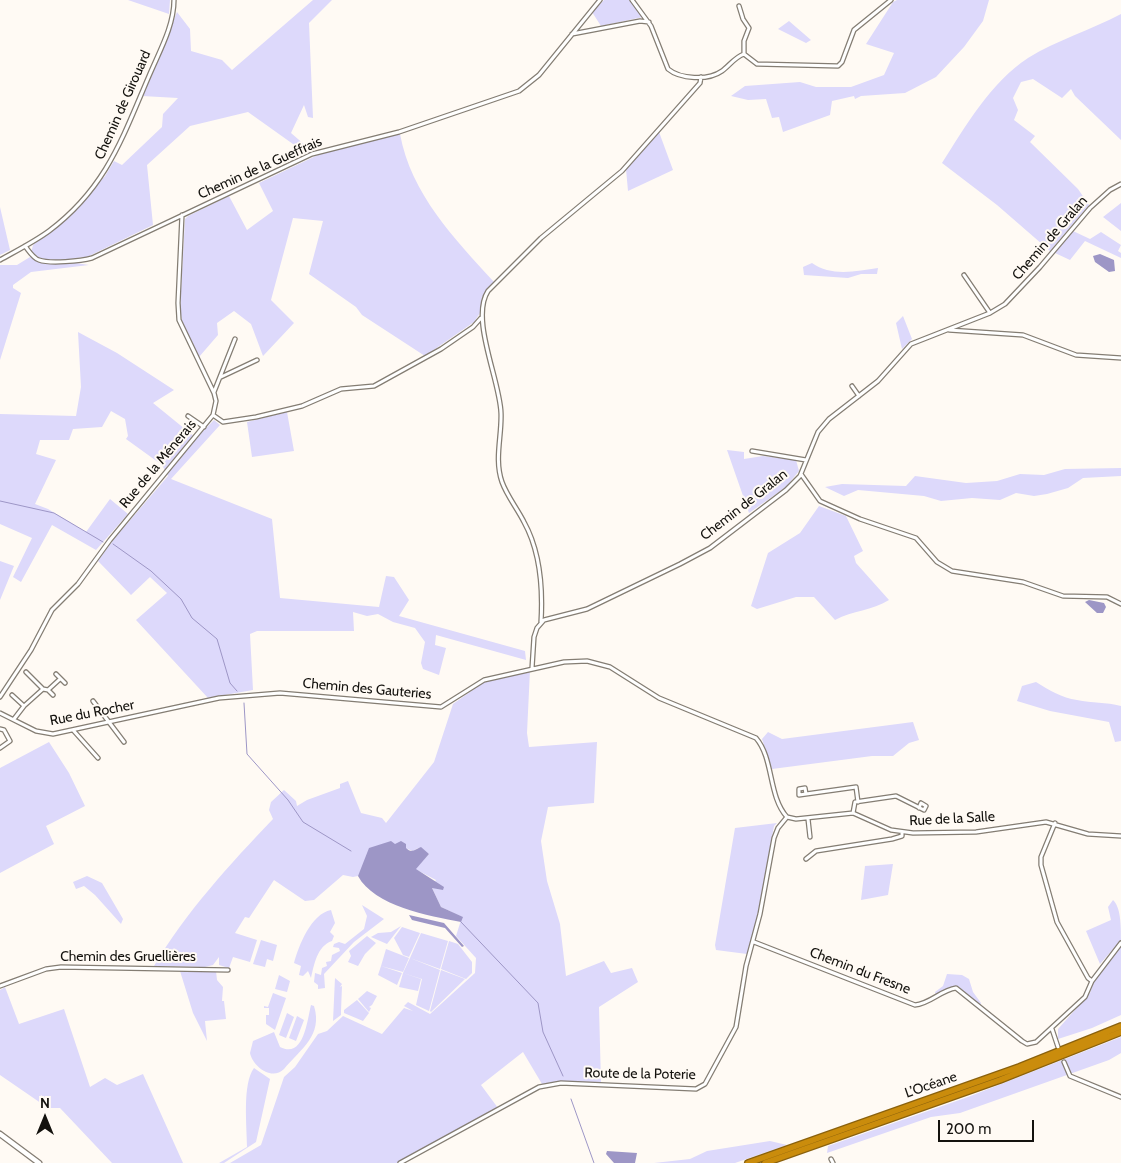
<!DOCTYPE html>
<html>
<head>
<meta charset="utf-8">
<style>
  body { margin:0 }
  #map { position:relative; width:1121px; height:1163px; overflow:hidden; background:#fffaf4; font-family:Cabin,sans-serif }
  canvas { display:block }
  .north { position:absolute; left:20px; top:1093px; width:50px; height:50px; -webkit-text-stroke:4px #fffaf4; paint-order:stroke; rotate:0deg; font-size:14px; font-weight:700; line-height:20px; text-align:center; color:#14120e }
  .north::after { content:''; display:block; margin:auto; width:18px; height:22px; background:#14120e; clip-path:polygon(50% 0,100% 100%,50% 72%,0 100%) }
  .scale { position:absolute; left:938px; top:1120px; width:96px; height:22px; box-sizing:border-box; border:2px solid #14120e; border-top:0; padding-left:6px; font-size:15px; line-height:18px; white-space:nowrap; color:#14120e; -webkit-text-stroke:4px #fffaf4; paint-order:stroke }
</style>
</head>
<body>
<div id="map">
<canvas width="1121" height="1163"></canvas>
<div class="north">N</div>
<div class="scale">200 m</div>
</div>
<script>
const context = document.querySelector('canvas').getContext('2d');
context.lineJoin = 'round';
function fill(path, color) {
  context.fillStyle = color;
  context.fill(path, 'evenodd');
}
function strokePath(path, color, width, dash) {
  context.strokeStyle = color;
  context.lineWidth = width;
  context.lineCap = dash ? 'butt' : 'round';
  context.setLineDash(dash || []);
  context.stroke(path);
}
function label(font, color, halo, rows, align = 'center') {
  context.font = font + ' Cabin,sans-serif';
  context.lineWidth = 4;
  context.setLineDash([]);
  context.textBaseline = 'middle';
  context.strokeStyle = halo;
  context.fillStyle = color;
  for (const [text, x, y, turn = 0] of rows) {
    context.save();
    context.translate(x, y);
    context.rotate((+turn || 0) * Math.PI / 180);
    context.textAlign = isNaN(turn) ? turn : align;
    if (halo) context.strokeText(text, 0, 0);
    context.fillText(text, 0, 0);
    context.restore();
  }
}
fill(new Path2D(`
  M 128,0 L 170,0 L 169,14 Z
  M 313,0 L 332,0 L 309,23 L 313,118 L 308,117 L 304,105 L 291,133 L 313,152 L 307,154 L 248,112 L 190,126 L 147,165 L 153,225 L 87,257 L 76,258 L 76,263 L 89,265 L 31,272 L 13,285 L 13,288 L 21,293 L 0,360 L 0,265 L 17,265 L 30,257 L 33,245 L 70,215 L 105,176 L 114,161 L 122,165 L 162,127 L 163,114 L 178,98 L 142,96 L 177,12 L 190,29 L 191,51 L 222,60 L 232,70 Z
  M 604,0 L 630,0 L 643,17 L 601,26 L 592,12 Z
  M 897,0 L 989,0 L 983,21 L 964,47 L 936,77 L 905,93 L 861,96 L 855,99 L 854,96 L 832,101 L 830,115 L 783,132 L 779,117 L 772,118 L 766,99 L 748,100 L 731,96 L 745,86 L 800,82 L 816,87 L 851,87 L 884,75 L 894,53 L 866,44 L 893,2 Z
  M 1121,14 L 1121,140 L 1075,96 L 1071,89 L 1062,98 L 1033,79 L 1021,82 L 1013,98 L 1018,110 L 1014,120 L 1035,136 L 1030,142 L 1078,189 L 1089,205 L 1050,251 L 997,205 L 942,163 C 965,127 991,82 1028,58 C 1057,40 1091,30 1121,14 Z
  M 789,21 L 811,40 L 806,43 L 778,29 Z
  M 659,132 L 673,170 L 628,191 L 626,169 Z
  M 400,134 C 411,194 454,238 494,282 L 482,297 L 480,313 L 474,322 L 425,356 L 362,315 L 356,307 L 309,274 L 323,221 L 293,218 L 271,300 L 294,323 L 263,356 L 251,324 L 234,311 L 217,323 L 218,335 L 199,357 L 182,321 L 180,309 L 185,219 L 188,216 L 229,196 L 247,230 L 273,211 L 259,183 L 320,154 Z
  M 1121,203 L 1121,231 L 1103,217 Z
  M 0,207 L 10,250 L 0,255 Z
  M 1073,231 L 1090,239 L 1101,232 L 1121,245 L 1118,251 L 1121,253 L 1121,258 L 1085,241 L 1070,260 L 1055,253 Z
  M 812,263 C 831,277 857,271 878,268 L 877,274 L 861,274 L 848,278 L 804,275 L 803,267 Z
  M 903,316 L 912,339 L 902,349 L 896,323 Z
  M 78,332 L 117,353 L 174,390 L 153,403 L 196,438 L 214,420 L 220,425 L 171,479 L 272,519 L 280,598 L 379,607 L 386,576 L 394,577 L 409,600 L 399,616 L 525,651 L 526,660 L 436,635 L 435,645 L 446,648 L 439,675 L 423,669 L 421,663 L 425,642 L 415,628 L 393,622 L 378,614 L 367,616 L 353,612 L 354,631 L 257,631 L 250,634 L 253,690 L 208,698 L 136,620 L 167,593 L 150,577 L 131,595 L 98,561 L 113,540 L 168,476 L 162,465 L 126,439 L 128,436 L 125,419 L 111,411 L 102,427 L 73,429 L 69,440 L 40,440 L 36,454 L 56,460 L 35,504 L 48,509 L 86,532 L 110,499 L 128,514 L 96,550 L 52,525 L 21,582 L 13,577 L 32,538 L 0,524 L 0,414 L 76,416 L 81,387 Z
  M 287,412 L 294,451 L 252,457 L 247,422 Z
  M 727,450 L 744,452 L 744,459 L 763,456 L 796,460 L 799,471 L 786,487 L 749,513 Z
  M 1121,468 L 1121,476 L 1083,478 L 1068,488 L 1047,494 L 1034,496 L 1016,493 L 1000,500 L 972,498 L 941,501 L 924,496 L 858,490 L 844,496 L 825,487 L 842,484 L 906,486 L 915,476 L 966,483 L 997,481 L 1020,474 L 1044,475 L 1065,469 Z
  M 819,506 L 846,516 L 863,551 L 854,556 L 856,563 L 889,600 C 872,611 853,610 835,620 L 814,597 L 796,597 L 757,609 L 751,606 L 768,553 L 800,533 Z
  M 0,561 L 14,566 L 0,600 Z
  M 530,670 L 527,733 L 529,747 L 597,742 L 594,803 L 548,807 L 541,841 L 547,881 L 560,924 L 566,976 L 604,961 L 611,973 L 632,968 L 638,982 L 599,1007 L 601,1083 L 560,1081 L 542,1084 L 523,1052 L 481,1085 L 498,1108 L 397,1163 L 230,1163 L 261,1145 L 284,1077 L 295,1067 L 318,1034 L 327,1031 L 343,1016 L 382,1034 L 404,1008 L 413,1011 L 404,1006 L 408,1002 L 430,1014 L 475,973 L 476,958 L 456,936 L 462,917 L 441,907 L 432,888 L 436,880 L 415,869 L 429,854 L 418,848 L 413,851 L 405,848 L 363,867 L 358,876 L 353,877 L 343,875 L 314,900 L 305,901 L 274,880 L 249,918 L 245,917 L 235,933 L 257,940 L 250,962 L 233,957 L 229,968 L 219,965 L 219,957 L 213,965 L 205,967 L 154,966 C 186,912 230,864 273,819 L 269,810 L 271,802 L 284,790 L 296,801 L 297,806 L 307,800 L 340,788 L 340,784 L 348,781 L 361,813 L 382,818 L 386,823 L 434,762 L 453,704 L 484,682 Z
  M 1036,682 C 1049,690 1062,698 1077,700 C 1092,703 1106,702 1121,706 L 1121,741 L 1115,742 L 1109,722 L 1050,711 L 1017,701 L 1022,686 Z
  M 913,722 L 919,740 L 909,743 L 893,756 L 872,756 L 772,769 L 762,739 L 768,732 L 782,739 Z
  M 49,742 L 69,773 L 85,806 L 46,826 L 54,844 L 0,873 L 0,768 Z
  M 777,823 L 774,826 L 754,936 L 747,954 L 716,950 L 715,945 L 735,828 Z
  M 893,864 L 888,895 L 861,900 L 865,866 Z
  M 87,876 L 102,883 L 123,919 L 121,924 L 95,895 L 84,886 L 76,889 L 73,882 Z
  M 1113,900 C 1121,907 1121,927 1121,940 L 1100,964 L 1086,931 L 1111,920 L 1108,907 Z
  M 362,905 L 384,919 L 354,942 L 324,974 L 325,988 L 318,989 L 318,985 L 314,982 L 315,973 L 321,975 L 322,968 L 327,966 L 326,962 L 331,961 L 332,955 L 340,951 L 339,948 L 333,947 L 334,944 L 339,942 L 345,944 L 364,929 L 367,916 Z
  M 331,910 L 335,923 L 330,932 L 334,936 L 332,941 C 317,946 314,965 311,978 L 308,971 L 303,976 L 299,975 L 301,966 L 294,963 C 299,945 311,914 331,910 Z
  M 401,926 L 387,944 L 371,937 L 378,933 L 391,932 Z
  M 402,927 L 420,933 L 409,957 L 403,955 L 394,938 Z
  M 421,933 L 448,941 L 440,969 L 410,958 Z
  M 367,936 L 376,943 L 365,954 L 358,966 L 348,962 L 351,956 L 349,951 Z
  M 261,940 L 277,945 L 273,961 L 267,959 L 265,967 L 253,964 Z
  M 449,941 L 458,944 L 472,962 L 472,973 L 466,979 L 441,969 Z
  M 1121,947 L 1121,1015 L 1092,1028 L 1058,1039 L 1058,1029 L 1090,993 L 1095,978 Z
  M 386,949 L 409,958 L 403,972 L 381,966 Z
  M 410,958 L 440,970 L 429,1011 L 416,1005 L 422,979 L 403,973 Z
  M 381,966 L 402,973 L 397,985 L 378,975 Z
  M 441,970 L 465,979 L 431,1012 L 430,1011 Z
  M 180,971 L 216,971 L 217,980 L 223,987 L 222,1001 L 224,1001 L 226,1019 L 205,1021 L 207,1041 L 193,1013 Z
  M 403,973 L 421,979 L 418,991 L 399,987 Z
  M 947,974 L 962,975 L 969,979 L 973,992 L 981,1003 L 980,1006 L 958,986 L 951,987 L 936,995 L 935,992 L 943,986 Z
  M 279,975 L 290,981 L 287,992 L 275,989 Z
  M 335,978 L 342,984 L 340,987 L 342,986 L 341,1011 L 341,1015 L 333,1021 Z
  M 5,987 L 19,1024 L 64,1009 L 90,1087 L 105,1078 L 117,1085 L 143,1074 L 183,1163 L 112,1163 L 60,1108 L 48,1108 L 0,1075 L 0,990 Z
  M 367,991 L 377,996 L 372,1005 L 369,1007 L 371,1008 L 369,1012 L 358,999 Z
  M 273,993 L 286,998 L 275,1030 L 266,1024 L 266,1015 L 269,1015 L 269,1008 L 264,1008 L 264,1006 L 268,1007 Z
  M 357,1000 L 369,1013 L 363,1021 L 344,1013 L 344,1010 Z
  M 311,1005 L 314,1006 C 323,1035 301,1049 284,1069 C 272,1081 253,1067 250,1053 L 253,1041 L 274,1032 L 280,1047 C 304,1059 307,1021 311,1005 Z
  M 287,1013 L 294,1017 L 286,1038 L 279,1035 Z
  M 297,1016 L 304,1020 L 296,1041 L 289,1038 Z
  M 1121,1037 L 1121,1053 L 1109,1060 L 960,1113 L 931,1117 L 827,1153 L 828,1146 L 968,1097 Z
  M 254,1068 L 270,1079 L 256,1142 L 224,1163 L 219,1163 L 247,1147 C 247,1127 242,1084 254,1068 Z
  M 770,1141 L 787,1145 L 735,1163 L 654,1163 L 690,1159 L 707,1151 Z`), '#ddd9fb');
fill(new Path2D(`
  M 1100,254 L 1114,260 L 1115,271 L 1109,272 L 1095,262 L 1093,256 Z
  M 1089,600 L 1104,603 L 1106,607 L 1103,613 L 1097,613 L 1085,602 Z
  M 391,841 L 395,844 L 401,841 L 406,844 L 406,848 C 412,854 415,849 421,847 L 429,854 L 416,869 L 444,887 L 443,890 L 432,888 L 441,907 L 463,917 L 461,922 C 429,916 374,906 358,876 L 369,848 Z
  M 409,915 L 444,923 L 464,946 L 462,947 L 445,928 L 412,920 Z
  M 607,1151 L 637,1153 L 635,1163 L 614,1163 L 606,1154 Z`), '#9d96c6');
strokePath(new Path2D(`
  M 0,501 L 54,513 L 103,542
  M 113,544 L 151,571 L 181,599 L 192,618 L 217,639 L 230,683 L 237,691
  M 244,703 L 247,754 L 288,800 L 303,822 L 351,851
  M 461,922 L 538,1003 L 543,1032 L 563,1076
  M 571,1099 L 594,1163`), '#9d96c6', 1);
const street = new Path2D(`
  M 632,0 L 651,26 L 668,69 C 680,79 708,81 722,71 C 729,66 735,57 744,54 L 757,64 L 838,66 L 842,62 L 854,30 L 891,0
  M 739,6 L 743,19 L 749,28 L 744,41 L 744,54
  M 572,34 L 640,21 L 649,22
  M 25,246 C 29,251 33,258 39,260 C 50,264 81,261 92,258 L 312,154 L 399,132 L 519,91 L 539,75 L 600,0
  M 0,260 C 16,251 34,242 49,231 C 106,188 122,139 149,76 C 159,52 174,26 174,0
  M 964,275 L 990,313
  M 949,330 L 1023,335 L 1076,355 L 1121,358
  M 221,377 L 257,360
  M 852,386 L 859,396
  M 214,392 L 235,339
  M 213,415 L 223,422 L 256,417 L 302,406 L 341,389 L 374,386 L 441,349 L 473,327 L 481,318
  M 188,416 L 204,427
  M 752,451 L 806,460
  M 801,474 L 820,501 L 860,519 L 916,538 L 937,562 L 952,571 L 1023,582 L 1063,596 L 1107,597 L 1121,604
  M 541,622 C 543,589 540,551 524,522 C 517,508 507,496 502,482 C 494,459 502,436 501,413 C 500,380 470,319 488,291 L 541,238 L 622,171 L 700,83 L 701,77
  M 532,668 L 534,637 L 537,628 L 544,620 L 587,609 L 680,564 L 710,548 L 786,490 L 800,476 L 818,432 L 829,419 L 878,381 L 911,344 L 990,313 L 1005,304 L 1040,267 L 1090,208 L 1110,190 L 1121,184
  M 26,672 L 43,689
  M 56,674 L 65,683
  M 48,690 L 53,695
  M 12,695 L 24,706
  M 0,697 L 31,650 L 52,610 L 78,584 L 110,540 L 213,415 L 216,401 L 214,393 L 179,320 L 178,303 L 182,215
  M 93,701 L 124,742
  M 0,713 L 36,731 L 53,734 L 219,698 L 280,693 L 441,707 L 484,680 L 564,662 L 587,661 L 610,667 L 659,698 L 756,738 C 774,759 768,796 787,817
  M 14,719 L 24,706 L 43,689 L 48,690 L 60,679
  M 0,729 L 4,730 L 10,741 L 0,748
  M 73,730 L 98,758
  M 806,794 L 805,788 L 799,789 L 799,795 L 856,787 L 858,802
  M 853,813 L 855,802 L 896,796 L 924,810 L 926,806 L 921,803 L 919,808
  M 787,817 L 796,819 L 853,813 L 891,830 L 913,833 L 976,832 L 1046,822 L 1088,834 L 1121,836
  M 808,819 L 810,837
  M 806,859 L 816,851 L 892,839 L 902,836 L 902,833
  M 754,942 L 915,1005 C 930,1004 941,990 956,988 L 1022,1041 L 1027,1044 L 1036,1042 L 1085,997 L 1092,981 L 1088,978 L 1057,922 L 1041,865 L 1041,857 L 1055,823
  M 1092,981 L 1121,943
  M 0,986 L 46,969 L 61,967 L 228,970
  M 1052,1029 L 1058,1047
  M 1064,1062 L 1070,1076 L 1121,1097
  M 831,1159 L 833,1163
  M 400,1163 L 539,1087 L 561,1083 L 696,1089 L 705,1084 L 736,1027 L 746,966 L 760,914 L 774,838 L 778,828 L 787,817`);
const secondary = new Path2D(`
  M 0,1134 L 39,1163`);
const highway = new Path2D(`
  M 748,1163 L 1019,1067 L 1121,1026
  M 765,1163 L 1000,1080 L 1121,1032`);
strokePath(street, '#847d73', 5.5);
strokePath(secondary, '#847d73', 7);
strokePath(highway, '#8a610d', 8);
strokePath(street, '#fff', 3);
strokePath(secondary, '#fff', 4.5);
strokePath(highway, '#ca8c0c', 5.5);
label('14px', '#14120e', '#fffaf4', [
  ["Chemin de Girouard",123,105,-66],
  ["Chemin de la Gueffrais",260,168,-24],
  ["Chemin de Gralan",1050,238,-49],
  ["Rue de la Ménerais",158,464,-50],
  ["Chemin de Gralan",744,505,-38],
  ["Chemin des Gauteries",367,689,5],
  ["Rue du Rocher",92,713,-11],
  ["Rue de la Salle",952,819,-3],
  ["Chemin des Gruellières",128,957],
  ["Chemin du Fresne",860,971,21],
  ["Route de la Poterie",640,1074,1],
  ["L’Océane",931,1085,-19]
]);
</script>
</body>
</html>
